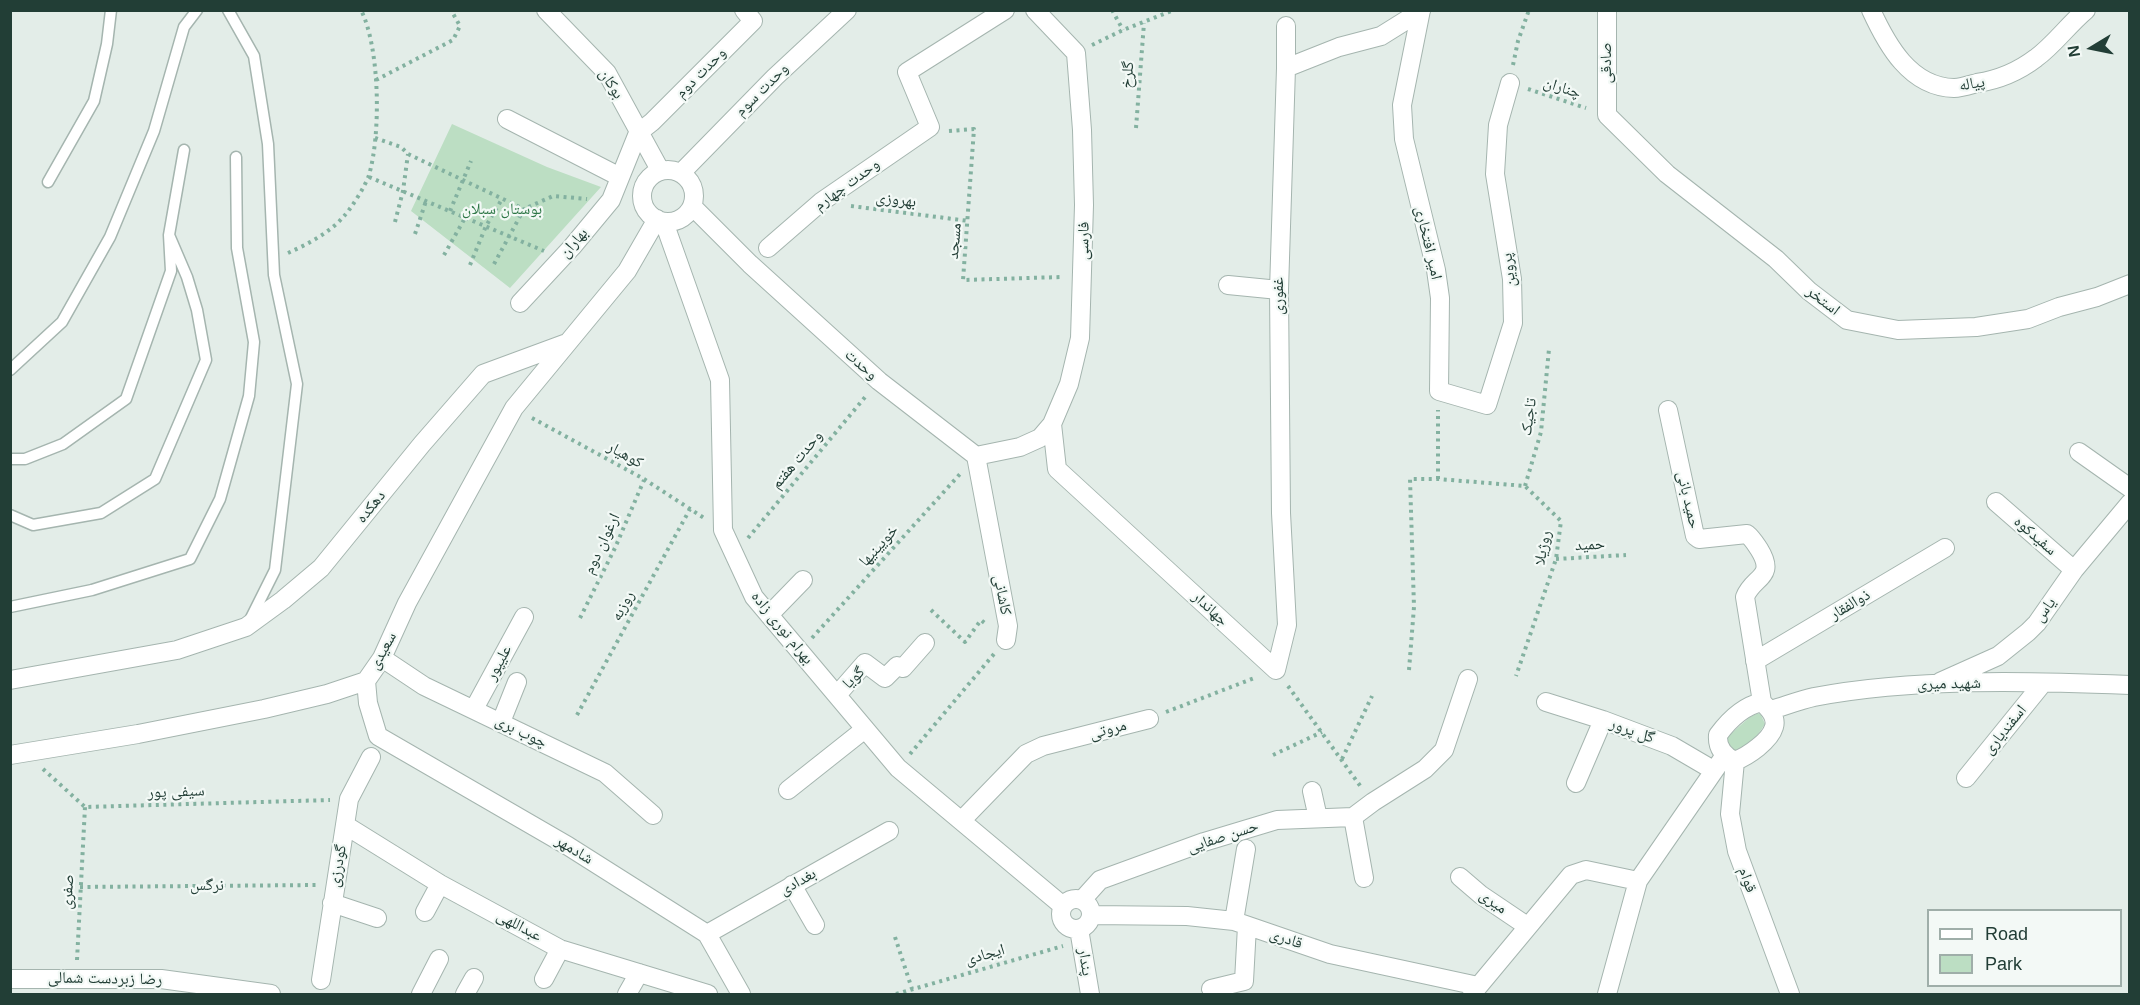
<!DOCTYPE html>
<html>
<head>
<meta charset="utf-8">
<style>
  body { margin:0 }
  #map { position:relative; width:2140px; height:1005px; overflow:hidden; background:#e3ede8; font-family:Helvetica,sans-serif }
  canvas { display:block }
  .frame { position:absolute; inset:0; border:12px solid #223e36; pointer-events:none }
  .legend { position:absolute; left:1927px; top:909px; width:195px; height:78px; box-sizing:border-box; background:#f3f9f6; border:2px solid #9faea9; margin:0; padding:8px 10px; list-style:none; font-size:18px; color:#223e36 }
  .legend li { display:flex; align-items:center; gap:12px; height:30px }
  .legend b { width:30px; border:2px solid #9faea9 }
  .north { position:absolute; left:2062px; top:18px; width:60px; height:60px; -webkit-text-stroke:4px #f3f9f6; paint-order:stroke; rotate:260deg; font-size:16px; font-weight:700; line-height:24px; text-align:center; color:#223e36 }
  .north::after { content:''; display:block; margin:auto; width:21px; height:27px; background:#223e36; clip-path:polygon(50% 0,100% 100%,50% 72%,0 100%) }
</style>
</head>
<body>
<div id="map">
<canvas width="2140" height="1005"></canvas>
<div class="frame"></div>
<ul class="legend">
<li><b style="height:8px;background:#fff"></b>Road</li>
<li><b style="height:16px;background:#bcdec3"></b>Park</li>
</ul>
<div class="north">N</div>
</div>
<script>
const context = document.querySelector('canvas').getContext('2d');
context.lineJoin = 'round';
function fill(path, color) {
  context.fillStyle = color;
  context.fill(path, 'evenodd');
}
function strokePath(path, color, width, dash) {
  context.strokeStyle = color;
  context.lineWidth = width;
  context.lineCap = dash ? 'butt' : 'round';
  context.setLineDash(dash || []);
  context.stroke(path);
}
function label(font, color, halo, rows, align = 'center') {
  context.font = font + ' Helvetica,"Noto Naskh Arabic",sans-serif';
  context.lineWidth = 4.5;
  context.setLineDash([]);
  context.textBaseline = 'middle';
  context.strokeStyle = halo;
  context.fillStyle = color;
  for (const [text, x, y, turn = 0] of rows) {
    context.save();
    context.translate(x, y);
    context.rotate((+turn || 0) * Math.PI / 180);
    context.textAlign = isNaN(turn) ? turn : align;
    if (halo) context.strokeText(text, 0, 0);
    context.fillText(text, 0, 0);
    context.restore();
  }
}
fill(new Path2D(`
  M 452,124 L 547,167 L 601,187 L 510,288 L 411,211 Z
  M 1758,713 L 1761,715 L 1765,724 C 1754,740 1747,753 1727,751 L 1726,738 L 1750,717 Z`), '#bcdec3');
const service = new Path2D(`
  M 228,10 L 254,56 L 268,144 L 274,275 L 297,384 L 275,570 L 249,622
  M 48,182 L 94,101 L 107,44 L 111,10
  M 10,370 L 62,322 L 110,237 L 154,131 L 184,27 L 197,10
  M 10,459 L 25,459 L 63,444 L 126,399 L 171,271 L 169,235 L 184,150
  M 10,515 L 33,525 L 101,513 L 155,479 L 206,360 L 197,310 L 187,277 L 169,235
  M 10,607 L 92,590 L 190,559 L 220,499 L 249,396 L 254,342 L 237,248 L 236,157`);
const minor = new Path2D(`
  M 546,10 L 607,73 L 660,170
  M 1421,10 L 1402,105 L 1404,139 L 1436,270 L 1440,298 L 1439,391 L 1487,405 L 1513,323 L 1512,279 L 1495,174 L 1498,125 L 1510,83
  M 1607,10 L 1607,115 L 1667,174 L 1776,259 L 1809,291 L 1847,320 L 1898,330 L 1976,327 L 2028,319 L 2059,307 L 2097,297 L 2130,284
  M 1871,10 C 1887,45 1910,87 1954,88 C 1961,88 1970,85 1977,83 C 1997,80 2019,71 2036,58 C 2054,45 2068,25 2086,10
  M 1286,68 L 1339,47 L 1381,36 L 1421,11
  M 507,119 L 620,177
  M642 196a26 26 0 1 1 52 0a26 26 0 1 1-52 0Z
  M 681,173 L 775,77 L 847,10
  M 692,206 L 750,264 L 879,381 L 976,456 L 1020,447 L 1040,438 L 1052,424 L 1069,384 L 1080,338 L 1084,205 L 1082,130 L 1076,53 L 1035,10
  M 664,222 L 720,380 L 723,530 L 754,597 L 898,768 L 1063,906
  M 768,248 L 821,202 L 930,127 L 907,72 L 1005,10
  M 1228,285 L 1279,290
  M 520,303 L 572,247 L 611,200 L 638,133 L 652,122 L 753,21 L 744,10
  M 1668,410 L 1695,536 L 1699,539 L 1747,534 C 1752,538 1755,543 1759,549 C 1777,578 1753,576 1745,597 L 1762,702
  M 1052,424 L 1057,469 L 1276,670 L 1287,625 L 1281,513 L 1279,290 L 1286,68 L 1286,26
  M 2079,452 L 2130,488
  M 976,456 L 1008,626 L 1006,640
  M 1996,502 L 2074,570
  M 769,615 L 803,580
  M 382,658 L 424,686 L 605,773 L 653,815
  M 1755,661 L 1945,548
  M 10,680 L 177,650 L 246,627 L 283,600 L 321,568 L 422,444 L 483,374 L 567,343
  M 366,681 L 368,703 L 378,736 L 568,846 L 707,934 L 741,994
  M 1940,682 L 1998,656 L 2028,632 L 2037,623 L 2074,570 L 2130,503
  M 837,695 L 865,663 L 885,678 L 897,666 L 903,668 L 925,643
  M 1546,702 L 1603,720 L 1672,746 L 1713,770
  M 1762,702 C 1769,709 1777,717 1774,727 C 1770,741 1748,756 1735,761 C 1724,756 1717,748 1718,735 C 1729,720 1743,706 1762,702 Z
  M 474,709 L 524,617
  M 1771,710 C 1785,706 1800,700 1814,697 C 1914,678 2028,681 2130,685
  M 501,722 L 517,682
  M 10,755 L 138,734 L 264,709 L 327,694 L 366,681 L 382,658 L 407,603 L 514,408 L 627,271 L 657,219
  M 1735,761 L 1730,814 L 1737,851 L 1790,994
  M 1966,778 L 2043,683
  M 1576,783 L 1603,720
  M 788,790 L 865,729
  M 1312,791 L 1318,818
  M 1353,817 L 1364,878
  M 962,820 L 1026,754 L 1043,746 L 1149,719
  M 345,825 L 440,884 L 560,949 L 708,994
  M 1460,877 L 1481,895 L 1527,926
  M 792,885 L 815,925
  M1061 914a15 15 0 1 1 30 0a15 15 0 1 1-30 0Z
  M 1082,900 L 1100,880 L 1204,842 L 1277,820 L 1353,817 L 1373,802 L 1425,769 L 1444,750 L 1468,679
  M 332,903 L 377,918
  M 425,912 L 440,884
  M 1091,915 L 1187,916 L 1234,921 L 1330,954 L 1478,986
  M 1234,921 L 1246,849
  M 1079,929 L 1090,994
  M 707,934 L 889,831
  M 10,979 L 161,979 L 271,994
  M 544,979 L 560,949
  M 321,980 L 349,799 L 371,757
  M 1211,989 L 1244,981 L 1247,926
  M 421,994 L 439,959
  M 465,994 L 474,978
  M 627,994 L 639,973
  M 1472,994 L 1571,875 L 1586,870 L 1638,881
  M 1607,994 L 1638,881 L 1725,755`);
strokePath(service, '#a5b5af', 13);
strokePath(minor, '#a5b5af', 20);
strokePath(new Path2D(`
  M 1112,10 L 1123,30
  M 1092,45 L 1123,30 L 1174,10
  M 1513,65 L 1518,41 L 1529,10
  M 376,80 L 453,40 L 460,26 L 451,10
  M 1528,89 L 1586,108
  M 1136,128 L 1144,23
  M 949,131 L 974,129 L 963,280 L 1062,277
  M 375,138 L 401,147 L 408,154 L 524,209
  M 369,177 L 544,251
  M 851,206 L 969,221
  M 450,211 L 471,161
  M 395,222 L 403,191 L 408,154
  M 415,234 L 426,201
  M 288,253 C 308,244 331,232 345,215 C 352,207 366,185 369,175 C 381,134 380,48 361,10
  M 444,255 L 465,218
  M 494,264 L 524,209 L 553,196 L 587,199
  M 470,265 L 486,226 L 502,199
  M 532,418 L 644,479 L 704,518
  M 1438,479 L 1438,410
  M 1525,486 L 1541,432 L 1549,349
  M 748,538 L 866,396
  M 1556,559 L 1626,555
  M 931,610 L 965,642 L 981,620 L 986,624
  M 580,618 L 615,548 L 644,480
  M 812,638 L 960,474
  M 1409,670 L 1414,607 L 1410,479 L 1438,479 L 1525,486 L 1561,521 L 1556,559 L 1516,676
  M 1288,686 L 1361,787
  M 1166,712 L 1257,677
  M 577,715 L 690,509
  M 910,754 L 994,654
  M 1273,755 L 1322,732
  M 1342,759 L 1372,696
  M 43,769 L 85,807 L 330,800
  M 80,887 L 316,885
  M 895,937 L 912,989
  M 77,960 L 85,807
  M 896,994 L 1063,946`), '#83b1a0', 4, [3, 4.5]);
strokePath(service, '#fff', 10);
strokePath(minor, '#fff', 18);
label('16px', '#223e36', '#f3f9f6', [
  ["صادقی",1607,63,-90],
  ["وحدت دوم",701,73,-45],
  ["گلرخ",1128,75,-86],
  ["بوکان",611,84,58],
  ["پیاله",1972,84,-9],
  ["چناران",1562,88,18],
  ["وحدت سوم",762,90,-45],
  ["وحدت چهارم",847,185,-36],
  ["بهروزی",896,200,7],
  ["مسجد",955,241,-85],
  ["فارسی",1084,241,-89],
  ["بهاران",574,243,-49],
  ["امیر افتخاری",1428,243,77],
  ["پروین",1509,270,-97],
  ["غفوری",1279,296,-90],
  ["استخر",1823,301,38],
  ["وحدت",861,365,42],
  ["تاجیک",1529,417,-82],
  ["کوهیار",625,455,29],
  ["وحدت هفتم",797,460,-50],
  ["حمید بانی",1688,500,77],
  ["دهکده",371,507,-51],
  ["سفیدکوه",2035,536,41],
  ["ارغوان دوم",602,544,-65],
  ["حمید",1590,545,-3],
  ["خویینیها",879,546,-48],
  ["روژیلا",1543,548,-79],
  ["کاشانی",1002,595,79],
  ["ذوالفقار",1850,605,-31],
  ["روزبه",623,606,-61],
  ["جهاندار",1210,609,43],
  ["یاس",2045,610,-54],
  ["بهرام نوری زاده",782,628,51],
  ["سعیدی",383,651,-61],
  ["علیپور",499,663,-62],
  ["گویا",854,678,-44],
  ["شهید میری",1949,684,-1],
  ["مروتی",1108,730,-15],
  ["اسفندیاری",2005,730,-51],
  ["گل پرور",1632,731,20],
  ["چوب بری",521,732,26],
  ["سیفی پور",176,792,-2],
  ["حسن صفایی",1223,837,-18],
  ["شادمهر",574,850,31],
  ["گودرزی",338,866,-80],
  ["قوام",1747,880,70],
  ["بغدادی",798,882,-29],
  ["نرگس",207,886],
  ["صفری",68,892,-87],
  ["میری",1493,902,36],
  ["عبداللهی",519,926,28],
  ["قادری",1286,939,19],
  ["ایجادی",985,955,-16],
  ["پندار",1085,962,81],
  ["رضا زبردست شمالی",105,979,1]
]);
label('16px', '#2c7645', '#f3f9f6', [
  ["بوستان سبلان",502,210]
]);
</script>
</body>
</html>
